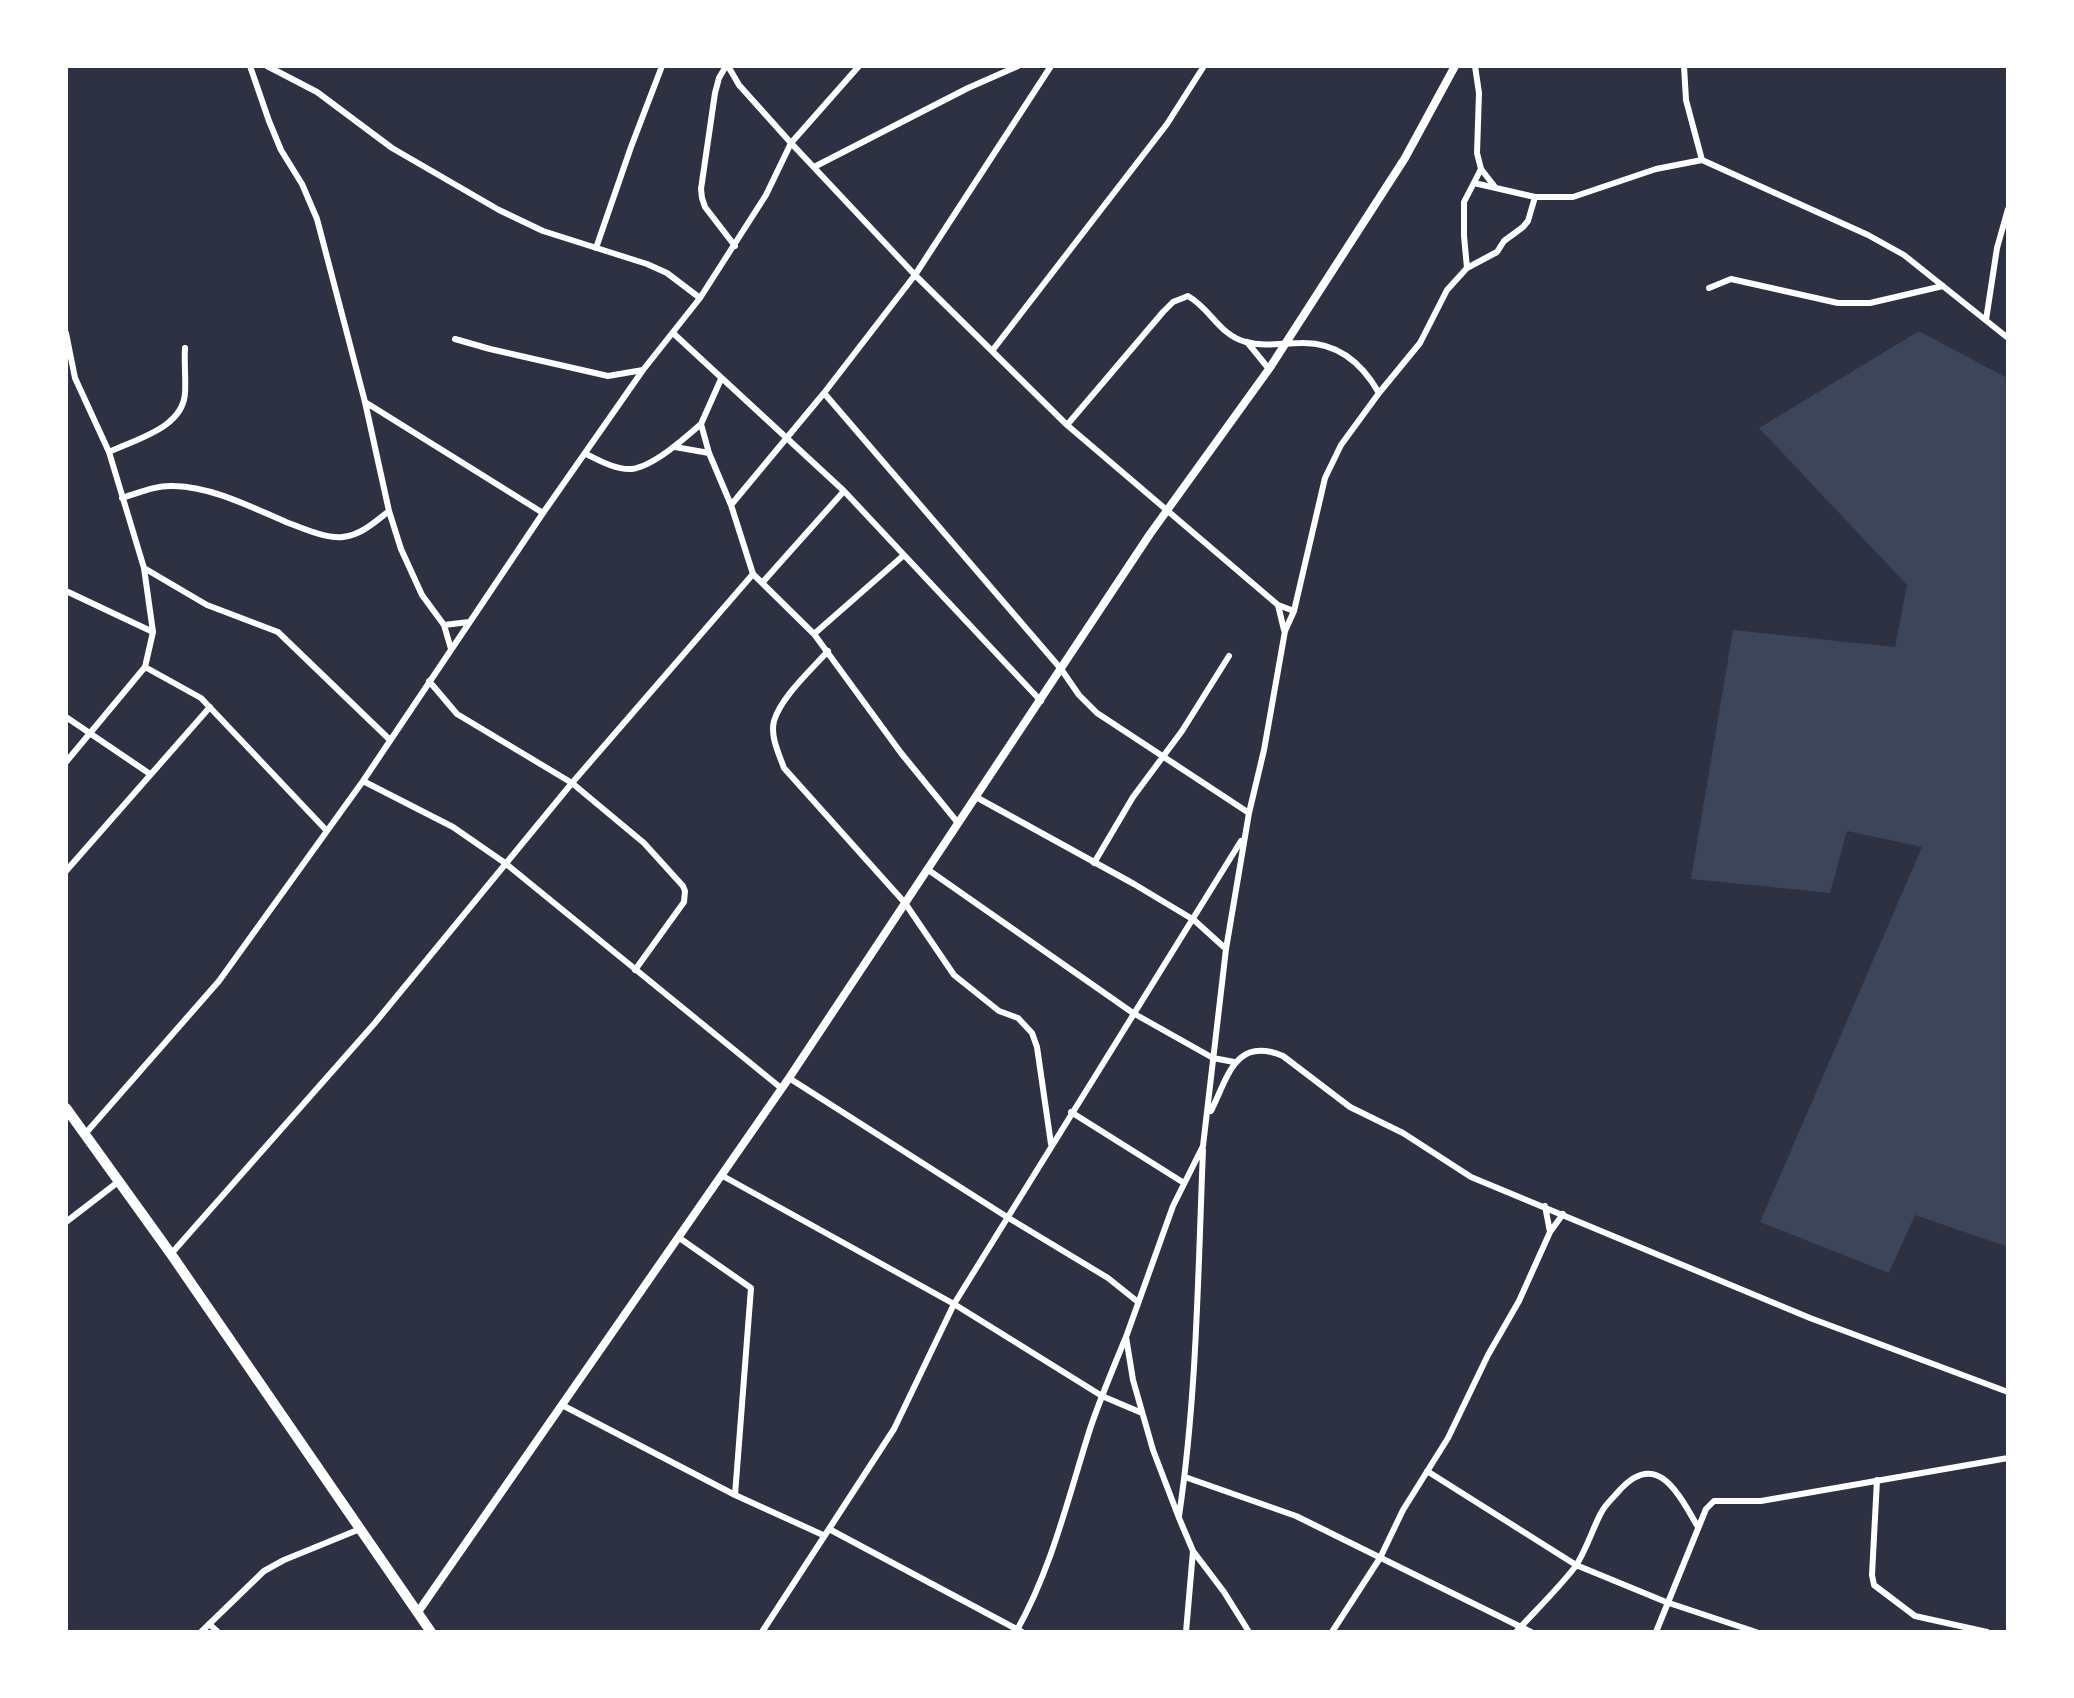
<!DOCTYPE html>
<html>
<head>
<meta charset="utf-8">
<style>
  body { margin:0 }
  #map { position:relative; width:2074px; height:1698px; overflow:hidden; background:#2d3142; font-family:"Work Sans",sans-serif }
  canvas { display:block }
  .frame { position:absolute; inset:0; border:68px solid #fff; pointer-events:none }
</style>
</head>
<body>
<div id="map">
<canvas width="2074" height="1698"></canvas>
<div class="frame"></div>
</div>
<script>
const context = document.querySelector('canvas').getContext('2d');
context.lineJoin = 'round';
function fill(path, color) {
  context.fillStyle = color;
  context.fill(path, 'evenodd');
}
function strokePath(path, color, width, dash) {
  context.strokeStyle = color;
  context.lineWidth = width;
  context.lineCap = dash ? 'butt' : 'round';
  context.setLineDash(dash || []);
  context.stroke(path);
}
fill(new Path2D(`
  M 1919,331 L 2007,378 L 2008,1247 L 1915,1215 L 1889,1273 L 1760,1222 L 1922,847 L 1847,831 L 1830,893 L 1691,879 L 1733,630 L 1895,647 L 1907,585 L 1759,428 Z`), '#3c4559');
strokePath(new Path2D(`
  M 250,66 L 269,121 L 281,150 L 302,184 L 317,219 L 365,402 L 389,511 L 401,549 L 422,595 L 444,625 L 451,649
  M 267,66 L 317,92 L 392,148 L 499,210 L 543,231 L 647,264 L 667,273 L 700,298
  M 726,66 L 719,78 L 715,93 L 701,189 L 702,198 L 705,207 L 735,246
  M 728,66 L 739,85 L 791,143 L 915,275 L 1067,425 L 1278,605 L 1294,611
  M 1475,66 L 1479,93 L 1477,153 L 1481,169 L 1495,187
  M 1684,66 L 1686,100 L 1702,160 L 1868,235 L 1904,255 L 2008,338
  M 814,167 L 968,88 L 1018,66
  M 1474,183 L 1535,197 L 1573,197 L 1656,169 L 1702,160
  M 596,248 L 631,147 L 662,66
  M 1467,268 L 1464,236 L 1464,202 L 1481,169
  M 1709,288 L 1731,279 L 1838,303 L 1870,303 L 1943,286
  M 1986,320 L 1997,248 L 2008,209
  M 66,333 L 75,378 L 109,452 L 144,568 L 153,632 L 145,667 L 66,762
  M 673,333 L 844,491 L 1041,701
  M 455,339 L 490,349 L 608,376 L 643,370
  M 1247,342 L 1269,369
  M 992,351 L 1167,124 L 1204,66
  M 721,379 L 701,424 L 709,453 L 731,505 L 753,574 L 814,634 L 901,753 L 958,823
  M 824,393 L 1061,669 L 1079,695 L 1097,713 L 1249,813 L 1226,949 L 1203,1146 L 1173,1206 L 1126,1337 L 1133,1380 L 1153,1450 L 1179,1518 L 1193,1551 L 1224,1592 L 1249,1632
  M 365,402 L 543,513
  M 1067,425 L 1163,312 L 1173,302 L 1188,296 C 1211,309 1219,335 1246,342 C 1264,347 1283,343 1301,343 C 1337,342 1362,363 1379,393
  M 675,447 L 709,453
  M 109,452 C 136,439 183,428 185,393 C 186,378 184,363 185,348
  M 586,454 C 600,461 616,470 632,469 C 654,466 685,438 701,424
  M 122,498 C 138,493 156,485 174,486 C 213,487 251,507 286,522 C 302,528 326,539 343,537 C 361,535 375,522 389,511
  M 731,505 L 824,393 L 915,275 L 1051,66
  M 144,568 L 207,605 L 278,632 L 389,739
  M 762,583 L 844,491
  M 66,591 L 153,632
  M 1278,605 L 1284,630
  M 444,625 L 469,622
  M 814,634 L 904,555
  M 828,651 C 811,670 781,697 774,721 C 770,736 779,754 784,768 L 905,903 L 954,975 L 999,1011 L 1018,1018 L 1032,1033 L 1037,1047 L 1051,1144
  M 145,667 L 201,698 L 327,831
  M 429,681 L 457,714 L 572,783 L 644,843 L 683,886 L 685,891 L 684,902 L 635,970
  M 66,717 L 150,774
  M 363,781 L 453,827 L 505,863 L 781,1088
  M 976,797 L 1134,884 L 1194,920 L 1226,949
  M 1249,813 L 1264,750 L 1285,631 L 1294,611 L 1325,478 L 1341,445 L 1379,393 L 1420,343 L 1447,290 L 1467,268 L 1497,252 L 1504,241 L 1523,227 L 1528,221 L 1535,197
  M 1094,863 L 1133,797 L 1182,731 L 1229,656
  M 927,869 L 1133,1013 L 1213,1058 L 1234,1062
  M 66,871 L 210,707
  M 789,1078 L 1007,1217 L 1108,1278 L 1138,1302
  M 1211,1111 C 1228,1077 1235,1036 1283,1056 L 1350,1107 L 1403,1133 L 1471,1177 L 1810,1318 L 2008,1392
  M 1071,1112 L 1184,1183
  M 85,1134 L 219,981 L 363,781 L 543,513 L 643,370 L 700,298 L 766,195 L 791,143 L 859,66
  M 721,1175 L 954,1304 L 1102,1396 L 1142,1413
  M 1545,1206 L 1550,1232
  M 66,1222 L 118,1182
  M 678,1237 L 751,1288 L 735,1495
  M 171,1254 L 374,1024 L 572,783 L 753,574
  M 562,1405 L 735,1495 L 823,1535
  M 1427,1471 L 1576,1565 L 1666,1602 L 1756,1632
  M 1185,1477 L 1296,1516 L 1531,1632
  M 1877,1480 L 1872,1575 L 1874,1585 L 1915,1616 L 1987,1632
  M 1179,1516 C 1197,1396 1198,1271 1203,1150
  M 829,1529 L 1022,1632
  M 209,1624 L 218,1632
  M 201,1632 L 264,1571 L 284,1560 L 360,1529
  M 762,1632 L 894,1429 L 954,1304 L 1241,841
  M 1016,1632 C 1052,1568 1068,1498 1090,1429 C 1100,1399 1113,1369 1125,1339
  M 1186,1632 L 1193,1551
  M 1332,1632 L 1380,1558 L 1403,1510 L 1448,1438 L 1488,1355 L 1519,1301 L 1550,1232 L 1563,1214
  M 1516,1632 C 1536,1610 1557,1590 1575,1567 C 1586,1551 1592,1530 1601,1513 C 1605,1505 1612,1499 1618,1492 C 1657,1447 1679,1495 1698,1527
  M 1656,1632 L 1706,1509 L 1714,1501 L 1761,1501 L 2008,1458`), '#fff', 6);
strokePath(new Path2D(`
  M 418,1612 L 789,1078 L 1150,534 L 1269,369 L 1405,158 L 1455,66`), '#fff', 8);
strokePath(new Path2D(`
  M 66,1108 L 171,1254 L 431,1632`), '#fff', 10);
</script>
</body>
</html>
